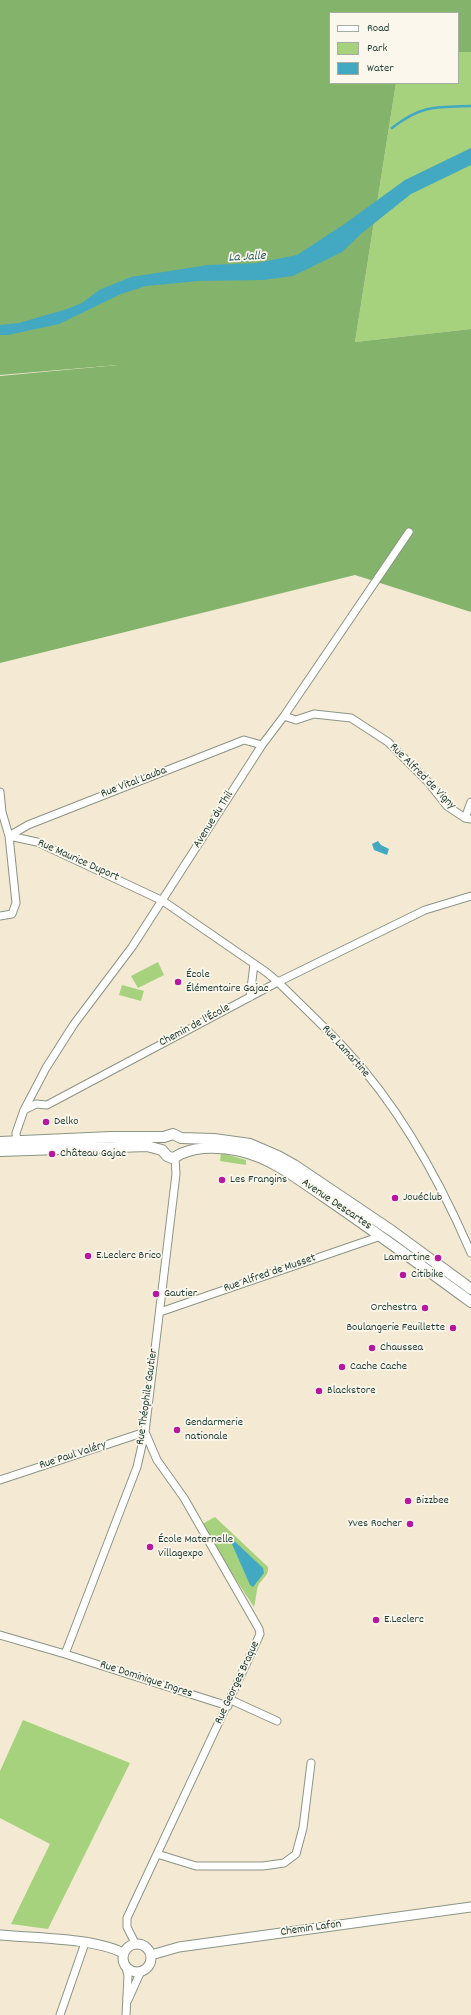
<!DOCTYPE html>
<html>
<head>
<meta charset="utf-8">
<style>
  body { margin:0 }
  #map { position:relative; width:471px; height:2015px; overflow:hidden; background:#f4ead4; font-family:Dekko,sans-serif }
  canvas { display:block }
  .legend { position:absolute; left:329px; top:12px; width:130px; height:72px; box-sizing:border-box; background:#fbf7ec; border:1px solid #a3ada2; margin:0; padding:5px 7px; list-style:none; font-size:12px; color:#1f3d34 }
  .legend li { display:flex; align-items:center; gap:8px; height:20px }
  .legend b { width:20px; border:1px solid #a3ada2 }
</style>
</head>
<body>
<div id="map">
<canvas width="471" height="2015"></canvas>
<ul class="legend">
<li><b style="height:5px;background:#fff"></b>Road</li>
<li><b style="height:11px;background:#a6d17d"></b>Park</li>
<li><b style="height:11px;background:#43a9c3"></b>Water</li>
</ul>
</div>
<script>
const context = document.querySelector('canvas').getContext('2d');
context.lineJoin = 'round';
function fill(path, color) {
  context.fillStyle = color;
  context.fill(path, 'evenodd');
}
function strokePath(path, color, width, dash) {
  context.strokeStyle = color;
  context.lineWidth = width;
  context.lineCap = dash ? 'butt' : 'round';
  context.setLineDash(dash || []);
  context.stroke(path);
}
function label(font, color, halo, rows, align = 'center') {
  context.font = font + ' Dekko,sans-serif';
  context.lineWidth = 3.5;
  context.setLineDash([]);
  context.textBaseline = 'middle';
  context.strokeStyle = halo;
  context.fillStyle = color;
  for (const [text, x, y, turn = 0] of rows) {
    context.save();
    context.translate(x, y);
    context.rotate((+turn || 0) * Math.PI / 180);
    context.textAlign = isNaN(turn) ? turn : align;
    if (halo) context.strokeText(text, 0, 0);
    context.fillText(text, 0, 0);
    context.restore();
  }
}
fill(new Path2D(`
  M 458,52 L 471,52 L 471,329 L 355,342 L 396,83 L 458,83 Z
  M 158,962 L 164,975 L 138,988 L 131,976 Z
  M 122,985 L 144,991 L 141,1001 L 119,995 Z
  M 221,1153 L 246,1160 L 246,1165 L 220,1161 Z
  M 215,1517 L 268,1567 C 269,1575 263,1578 259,1584 C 256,1589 256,1601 254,1607 L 200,1525 Z
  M 23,1720 L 130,1763 L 48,1929 L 11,1924 L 50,1844 L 0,1818 L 0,1771 Z`), '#a6d17d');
fill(new Path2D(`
  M 0,0 L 471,0 L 471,52 L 458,52 L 458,13 L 330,13 L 330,83 L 396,83 L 355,342 L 471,329 L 471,612 L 355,575 L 0,663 L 0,376 L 118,365 L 0,375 Z`), '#84b36c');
fill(new Path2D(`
  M 471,148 L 471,165 L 411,194 L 362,233 L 342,252 L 293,276 L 263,280 L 199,281 L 146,286 L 121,294 L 59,324 L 8,335 L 0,335 L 0,325 L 19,323 L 67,309 L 82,303 L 99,290 L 131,277 L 208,265 L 257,263 L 297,255 L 343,225 L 405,180 Z
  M 378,841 L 381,845 L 389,849 L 387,855 L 374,850 L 372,844 Z
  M 228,1535 L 263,1568 L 264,1573 L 253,1587 L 250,1585 Z`), '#43a9c3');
strokePath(new Path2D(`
  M 392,128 C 421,105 436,107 471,106`), '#43a9c3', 2.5);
const minor = new Path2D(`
  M 284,716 L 296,720 L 314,714 L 351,718 L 388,742 L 428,782 L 447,806 L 465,818 L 471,819
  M 0,792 L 2,812
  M 0,813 L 2,812 L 9,836 L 28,825 L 244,740 L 262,745
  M 465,818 L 471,802
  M 0,916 L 12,914 L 16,903 L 9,836 L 37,842 L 163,901 L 266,972 L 278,982 C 301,1005 325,1027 347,1051 C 401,1109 440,1181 471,1253
  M 250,997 L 254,964
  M 24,1110 L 46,1068 L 74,1024 L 132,947 L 262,745 L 284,716 L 409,532
  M 17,1144 L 16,1133 L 24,1110 L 36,1104 L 47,1105 L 278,982 L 425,910 L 471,896
  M 160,1312 L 381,1236
  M 0,1480 L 145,1432 L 157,1460 L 184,1498 L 259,1629 L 260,1634 L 256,1643 L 127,1918 L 127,1927 L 135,1943
  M 0,1635 L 65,1654 L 137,1467 L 145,1432 L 176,1174 L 175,1157
  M 65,1654 L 228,1706
  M 231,1700 L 277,1721
  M 157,1854 L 196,1866 L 263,1866 L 284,1863 L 296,1854 L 303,1828 L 311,1763
  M 126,1967 L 128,1976 L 126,2015
  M 128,2000 L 141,1971
  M 60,2015 L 85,1943`);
const tertiary = new Path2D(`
  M 0,1935 C 34,1938 95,1938 123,1953
  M123 1958a14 14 0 1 1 28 0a14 14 0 1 1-28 0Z
  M 151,1955 L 179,1947 L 471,1907`);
const secondary = new Path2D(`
  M 0,1142 L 111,1137 L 164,1137 L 173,1134 L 181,1138 L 214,1139 L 250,1144 L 278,1156 L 294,1165 L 392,1231 L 471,1289
  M 0,1151 L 147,1146 L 162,1150 L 167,1156 L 172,1158 C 177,1157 179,1154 183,1153 C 199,1146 223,1147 240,1151 C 271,1158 297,1178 323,1196 C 373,1230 422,1266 471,1302`);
strokePath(minor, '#8a9484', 9);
strokePath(tertiary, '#8a9484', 11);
strokePath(secondary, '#8a9484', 12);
strokePath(minor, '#fff', 7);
strokePath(tertiary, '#fff', 9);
strokePath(secondary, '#fff', 10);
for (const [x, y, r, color] of [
  [178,982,4,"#b5179e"],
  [46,1122,4,"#b5179e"],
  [52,1154,4,"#b5179e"],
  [222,1180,4,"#b5179e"],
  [395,1198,4,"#b5179e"],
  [88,1256,4,"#b5179e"],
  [438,1258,4,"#b5179e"],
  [403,1275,4,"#b5179e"],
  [156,1294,4,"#b5179e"],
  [425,1308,4,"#b5179e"],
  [453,1328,4,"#b5179e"],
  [372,1348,4,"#b5179e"],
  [342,1367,4,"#b5179e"],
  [319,1391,4,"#b5179e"],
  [177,1430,4,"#b5179e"],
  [408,1501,4,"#b5179e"],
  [410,1524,4,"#b5179e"],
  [150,1547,4,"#b5179e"],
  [376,1620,4,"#b5179e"]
]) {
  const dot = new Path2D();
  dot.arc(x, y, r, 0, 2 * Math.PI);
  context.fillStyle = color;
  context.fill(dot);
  strokePath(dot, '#fbf7ec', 1.5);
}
label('12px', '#1f3d34', '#fbf7ec', [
  ["Rue Alfred de Vigny",422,777,45],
  ["Rue Vital Lauba",134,783,-21],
  ["Avenue du Thil",214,820,-58],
  ["Rue Maurice Duport",78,861,24],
  ["Chemin de l'École",195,1026,-28],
  ["Rue Lamartine",345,1052,48],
  ["Avenue Descartes",336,1205,34],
  ["Rue Alfred de Musset",270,1274,-19],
  ["Rue Théophile Gautier",148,1397,-82],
  ["Rue Paul Valéry",73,1456,-18],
  ["Rue Dominique Ingres",146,1680,18],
  ["Rue Georges Braque",238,1683,-65],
  ["Chemin Lafon",311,1929,-8]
]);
label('12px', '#1f3d34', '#fbf7ec', [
  ["École",186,975],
  ["Élémentaire Gajac",186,989],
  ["Delko",54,1122],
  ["Château Gajac",60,1154],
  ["Les Frangins",230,1180],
  ["JouéClub",403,1198],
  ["E.Leclerc Brico",96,1256],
  ["Lamartine",430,1258,"right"],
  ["Citibike",411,1275],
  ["Gautier",164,1294],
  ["Orchestra",417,1308,"right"],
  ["Boulangerie Feuillette",445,1328,"right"],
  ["Chaussea",380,1348],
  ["Cache Cache",350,1367],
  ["Blackstore",327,1391],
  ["Gendarmerie",185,1423],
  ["nationale",185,1437],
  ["Bizzbee",416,1501],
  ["Yves Rocher",402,1524,"right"],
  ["École Maternelle",158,1540],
  ["Villagexpo",158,1554],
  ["E.Leclerc",384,1620]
], 'left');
label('italic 13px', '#2a5d5f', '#fbf7ec', [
  ["La Jalle",247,258,-3]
]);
</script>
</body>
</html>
